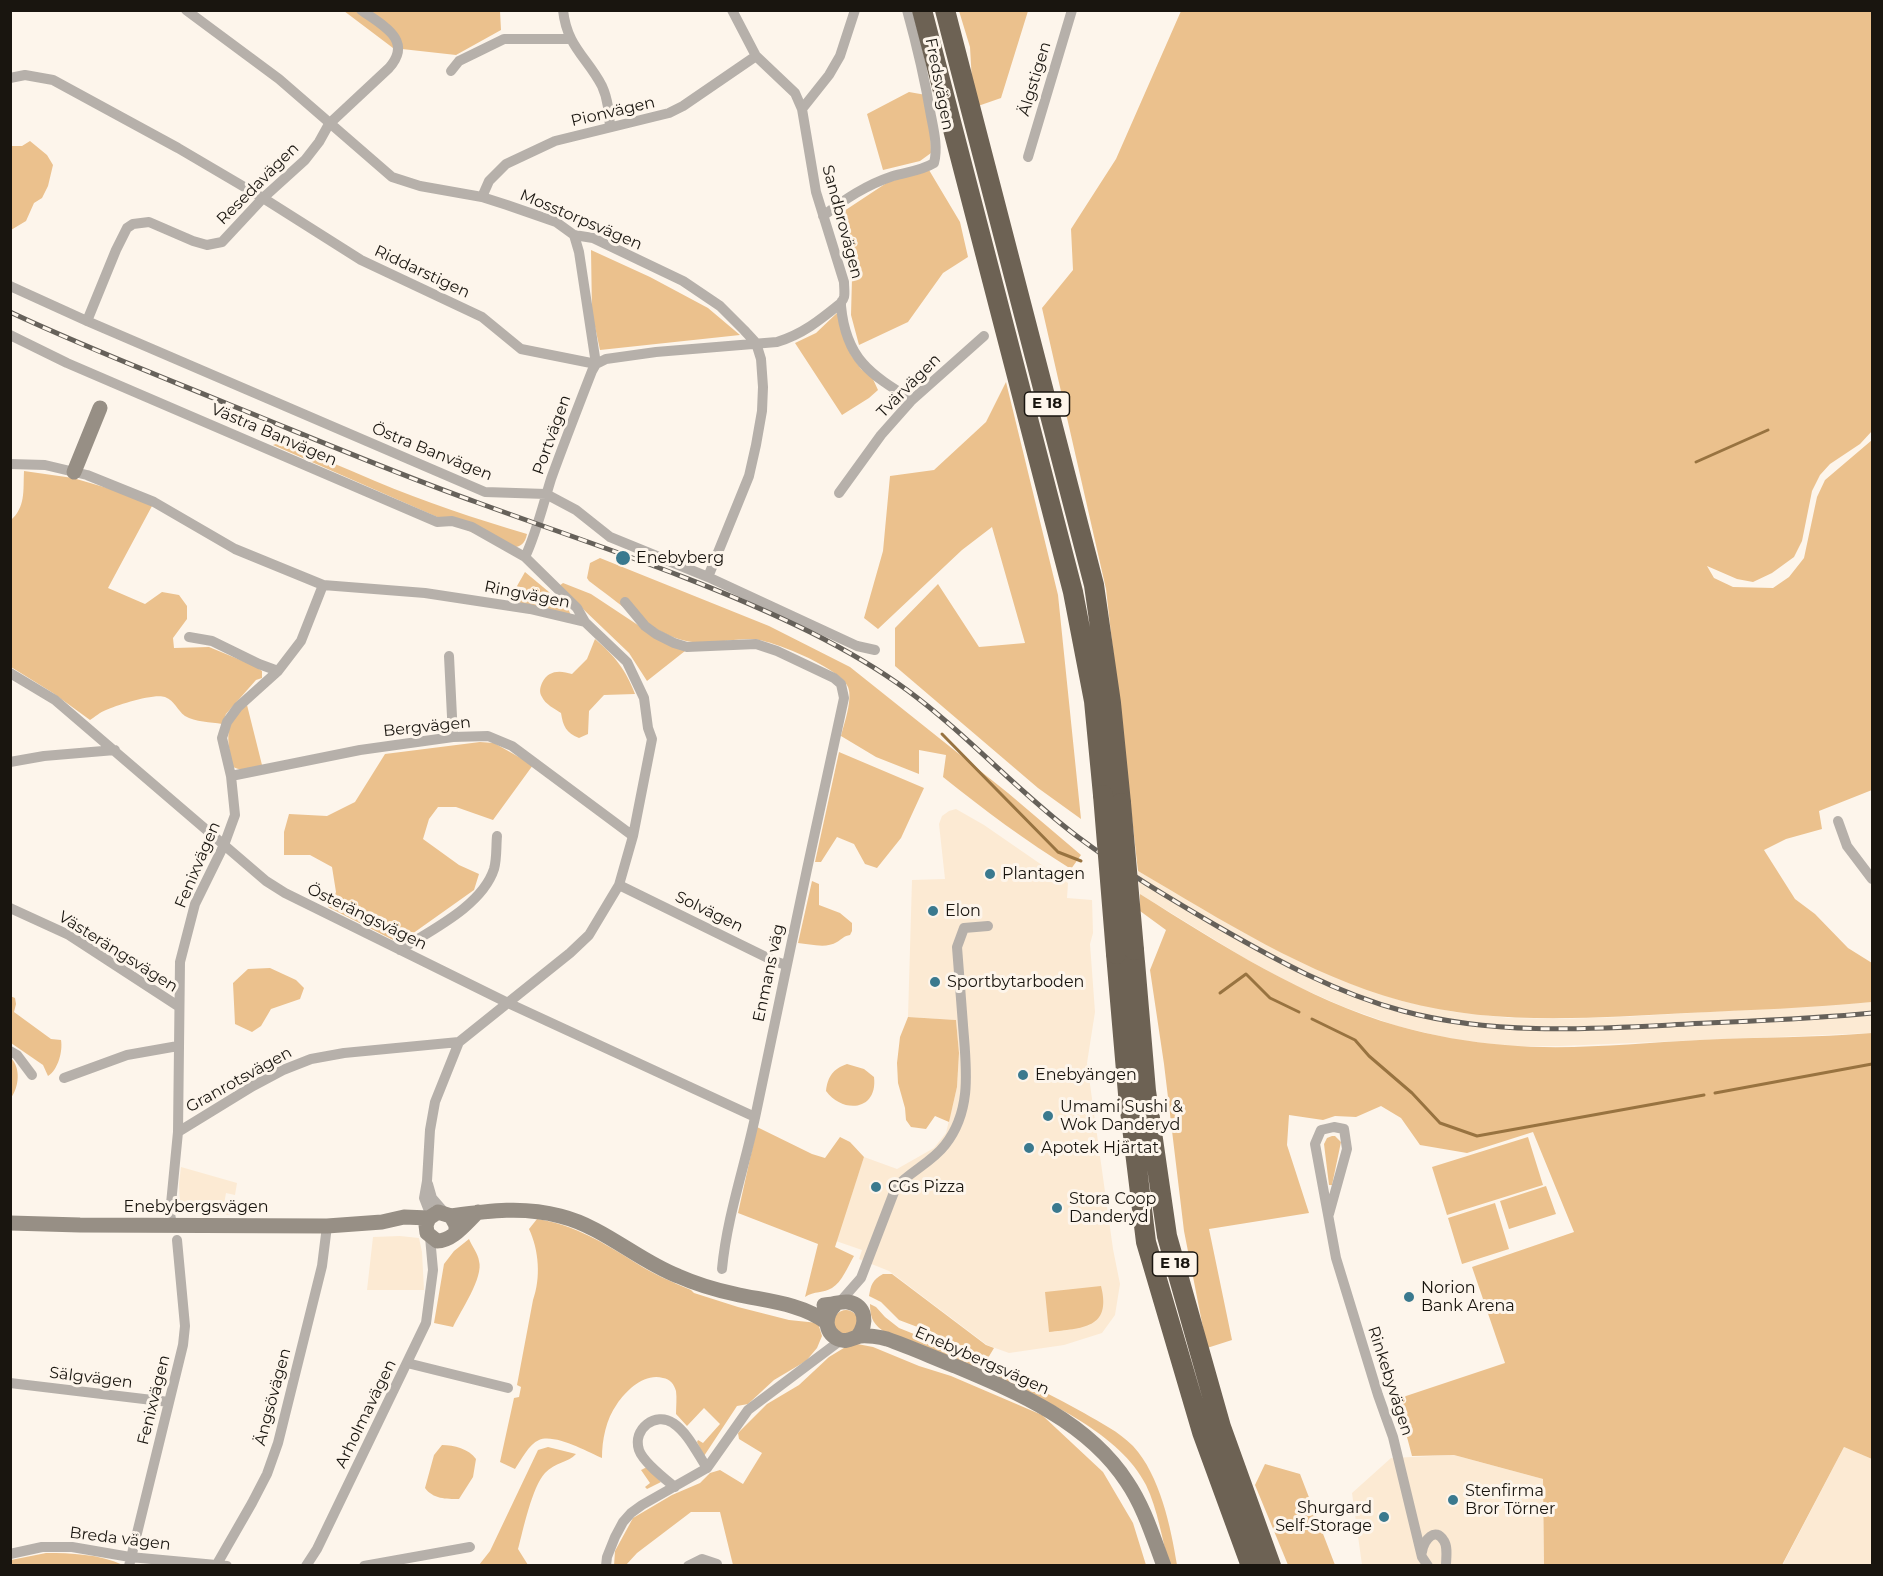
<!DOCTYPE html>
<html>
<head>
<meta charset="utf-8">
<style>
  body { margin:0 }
  #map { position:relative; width:1883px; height:1576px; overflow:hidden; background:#fdf5eb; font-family:Montserrat,sans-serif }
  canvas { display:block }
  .frame { position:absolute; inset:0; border:12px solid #19150f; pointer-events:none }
</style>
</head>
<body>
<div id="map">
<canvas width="1883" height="1576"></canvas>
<div class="frame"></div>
</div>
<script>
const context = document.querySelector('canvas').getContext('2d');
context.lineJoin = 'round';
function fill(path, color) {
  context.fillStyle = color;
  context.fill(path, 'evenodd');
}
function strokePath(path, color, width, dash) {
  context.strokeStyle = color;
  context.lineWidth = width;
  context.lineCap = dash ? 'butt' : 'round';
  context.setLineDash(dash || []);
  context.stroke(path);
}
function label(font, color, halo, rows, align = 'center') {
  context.font = font + ' Montserrat,sans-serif';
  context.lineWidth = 6;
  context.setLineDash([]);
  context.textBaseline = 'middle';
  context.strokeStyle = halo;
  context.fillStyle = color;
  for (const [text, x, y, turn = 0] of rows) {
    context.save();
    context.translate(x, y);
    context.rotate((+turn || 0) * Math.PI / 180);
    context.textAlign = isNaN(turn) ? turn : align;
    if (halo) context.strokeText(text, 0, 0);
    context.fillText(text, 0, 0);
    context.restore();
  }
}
fill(new Path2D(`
  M 956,809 L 984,825 L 1068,883 L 1067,898 L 1092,900 L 1093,933 L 1090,944 L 1095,1012 L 1087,1063 L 1113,1249 L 1120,1284 L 1115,1315 L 1102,1333 L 1064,1345 L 1009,1353 L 987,1345 L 889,1271 L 859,1259 L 862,1250 L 836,1241 L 864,1157 L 897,1169 L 934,1148 L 946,1133 L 957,1087 L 959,1053 L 956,1020 L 908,1017 L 912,880 L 945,879 L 939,824 L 942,816 L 949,811 Z
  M 1138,871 L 1304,963 L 1352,984 L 1402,1001 L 1455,1012 L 1510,1018 L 1561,1019 L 1623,1017 L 1872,1002 L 1872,1033 L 1560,1046 L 1507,1046 L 1452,1039 L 1397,1026 L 1344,1007 L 1294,985 L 1246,959 L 1140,894 Z
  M 181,1167 L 237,1183 L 235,1195 L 226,1193 L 223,1210 L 231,1212 L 231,1215 L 185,1212 L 180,1205 L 179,1184 Z
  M 400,1236 L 419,1238 L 422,1252 L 424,1290 L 367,1290 L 373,1237 Z
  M 1844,1447 L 1872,1459 L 1872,1565 L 1782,1566 Z
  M 1454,1455 L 1543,1479 L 1544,1565 L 1362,1565 L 1352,1493 L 1391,1458 Z`), '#fcead3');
fill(new Path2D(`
  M 344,11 L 500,11 L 501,30 L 456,55 L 393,48 Z
  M 959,11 L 1028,11 L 1001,98 L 978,106 L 972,82 L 970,47 Z
  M 1181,11 L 1872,11 L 1872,431 L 1860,444 L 1830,464 L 1820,475 L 1812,491 L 1802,541 L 1794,557 L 1772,573 L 1753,582 L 1737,579 L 1707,566 L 1714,578 L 1733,587 L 1773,588 L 1789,577 L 1804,558 L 1817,497 L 1825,480 L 1872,440 L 1872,790 L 1819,811 L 1822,829 L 1786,839 L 1764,850 L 1795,899 L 1815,914 L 1848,948 L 1872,963 L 1872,1002 C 1811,1008 1749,1010 1687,1013 C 1592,1018 1495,1026 1402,1001 C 1307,975 1222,920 1138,871 L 1106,589 L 1042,308 L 1073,270 L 1071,229 L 1116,159 Z
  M 909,92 L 926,95 L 930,114 L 931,153 L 920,161 L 883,170 L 867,114 Z
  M 30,141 L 47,155 L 53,165 L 48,186 L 42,198 L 34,203 L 26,221 L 11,230 L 11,146 L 22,146 Z
  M 929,170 L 960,222 L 968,257 L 943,273 L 908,322 L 859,345 L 851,315 L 852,278 L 835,217 L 888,182 Z
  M 591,250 L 650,277 L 708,308 L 740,335 L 600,350 L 592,313 Z
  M 837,313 L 851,355 L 861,369 L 872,377 L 878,390 L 869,398 L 842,415 L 795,343 L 816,333 Z
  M 1006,382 L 1058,595 L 1081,819 L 1038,788 L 895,666 L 895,628 L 938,584 L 979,647 L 1025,643 L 992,527 L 962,550 L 878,629 L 864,618 L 883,551 L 890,476 L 934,470 L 986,422 Z
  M 281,442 C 313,454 344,468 375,481 C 425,502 476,519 527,534 C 524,550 513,548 501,545 L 273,445 Z
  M 24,471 L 73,478 L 114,490 L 152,506 L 108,588 L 145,604 L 162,592 L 179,595 L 187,606 L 187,619 L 173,638 L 174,648 L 209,647 L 255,666 L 262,671 L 262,678 L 256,680 L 226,714 L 222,724 C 211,722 195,722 185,716 C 177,710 175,701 165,697 C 154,693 117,705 106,710 C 100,712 95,717 90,720 L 53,693 L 11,667 L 10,521 C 26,507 23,491 24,471 Z
  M 600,558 L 769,626 L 850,667 L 1008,793 L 1081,855 L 1071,869 C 1026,841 984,810 943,777 L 946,755 L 919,750 L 919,774 L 876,757 L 841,736 C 844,724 853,699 848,687 C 842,669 771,639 751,639 C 729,639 705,646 682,640 C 652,632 615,600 589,581 L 587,578 L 590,563 Z
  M 525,572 L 567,607 L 571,615 L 509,600 Z
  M 563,583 L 591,594 L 656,637 L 685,651 L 647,681 L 629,653 L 559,586 Z
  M 595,639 C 615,656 626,670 635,694 L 604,695 L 589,711 L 588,734 L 579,738 C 566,733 563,726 561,713 C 555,709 545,704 542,697 C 539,692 540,688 542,683 C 548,670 560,670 572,674 L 587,659 Z
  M 247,705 L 262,765 C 252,768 242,773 232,766 C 228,740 222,723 247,705 Z
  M 480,742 L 494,743 L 533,765 L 493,820 L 456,807 L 438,807 L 429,819 L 423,839 L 459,865 L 479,874 L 474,890 L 405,939 L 397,942 L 328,907 L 336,892 L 332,867 L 310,855 L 284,855 L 284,832 L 289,814 L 327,816 L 355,802 L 385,754 Z
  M 839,752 L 924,788 L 901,838 L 877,868 L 865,864 L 854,844 L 837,837 L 821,862 L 815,862 Z
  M 812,881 L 819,884 L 819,905 L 840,913 L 852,923 L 852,931 L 850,935 C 844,936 842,939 837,942 C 826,949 810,944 798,943 Z
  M 1140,894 C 1221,945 1305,999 1398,1026 C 1433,1036 1469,1042 1505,1045 C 1570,1051 1636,1043 1700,1040 C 1758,1037 1815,1038 1872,1033 L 1872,1459 L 1844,1447 L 1782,1565 L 1544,1565 L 1543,1479 L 1454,1455 L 1412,1456 L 1397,1399 L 1505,1363 L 1472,1267 L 1574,1232 L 1533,1132 L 1467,1153 L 1420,1145 L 1401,1118 L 1381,1106 L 1356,1117 L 1335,1116 L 1323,1120 L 1289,1115 L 1287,1145 L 1309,1213 L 1209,1229 L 1232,1340 L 1207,1348 L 1184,1231 L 1164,1064 L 1150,970 L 1166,930 L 1140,911 Z
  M 270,968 L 296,980 L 304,988 L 300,999 L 271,1009 L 261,1026 L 252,1032 L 235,1024 L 233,983 L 248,969 Z
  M 10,996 L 15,998 L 16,1004 L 14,1012 L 51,1039 L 61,1040 C 63,1051 58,1070 48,1076 L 43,1065 L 11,1043 Z
  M 908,1017 L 956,1020 L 959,1053 L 957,1087 L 949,1122 L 935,1116 L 926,1129 L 911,1127 L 906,1120 L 905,1108 L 898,1083 L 897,1063 L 900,1037 Z
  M 11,1058 C 21,1068 19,1087 11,1098 Z
  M 847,1064 L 864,1069 L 874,1077 C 878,1111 843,1114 826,1091 C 828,1076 833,1069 847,1064 Z
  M 757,1127 L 812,1154 L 825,1158 L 840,1137 L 850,1142 L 864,1157 L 835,1247 L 854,1256 C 848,1266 842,1282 832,1288 C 824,1293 814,1291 805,1297 L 818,1244 L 738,1213 Z
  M 1332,1136 L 1335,1136 L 1341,1142 L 1332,1185 L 1329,1185 L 1324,1144 L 1327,1138 Z
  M 1528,1137 L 1543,1185 L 1447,1215 L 1432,1167 Z
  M 1546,1186 L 1556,1214 L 1509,1229 L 1500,1201 Z
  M 1495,1203 L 1509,1249 L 1462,1264 L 1448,1218 Z
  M 537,1219 C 575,1225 604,1243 636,1263 C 653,1274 672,1282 691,1290 L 694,1293 L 738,1307 L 789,1320 L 818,1323 L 822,1336 L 817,1348 L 806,1361 L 774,1380 L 748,1404 L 737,1406 L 704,1456 L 697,1442 L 698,1440 L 703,1443 L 720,1424 L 704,1408 L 687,1426 L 676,1414 C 676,1407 677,1398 676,1391 C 674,1384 670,1379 663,1378 C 644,1373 627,1390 617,1404 C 606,1419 602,1440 602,1458 C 588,1452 554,1433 539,1440 C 529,1444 521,1460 515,1469 L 500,1462 L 514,1398 L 519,1397 L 521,1387 L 517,1385 L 533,1300 C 541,1278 539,1250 529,1229 Z
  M 469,1239 C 472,1246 478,1254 479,1261 C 484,1277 460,1312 453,1327 L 434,1323 L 444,1264 L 454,1251 Z
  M 883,1274 L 892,1274 L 986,1345 L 994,1348 L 988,1358 L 936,1334 L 899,1320 L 881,1302 L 869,1296 C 871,1285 872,1280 883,1274 Z
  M 1101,1286 C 1112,1329 1082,1328 1049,1332 L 1045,1292 Z
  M 870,1304 L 876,1307 L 885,1317 L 899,1328 L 986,1363 L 973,1367 L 886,1333 C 874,1325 870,1319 870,1304 Z
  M834 1322a12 12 0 1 1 24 0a12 12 0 1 1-24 0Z
  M 852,1343 L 873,1347 L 919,1366 L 951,1376 L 1042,1415 L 1103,1472 L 1133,1523 L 1146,1565 L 733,1565 L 720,1512 L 691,1512 L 637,1553 L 626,1565 L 614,1566 L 615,1551 L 633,1518 L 672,1495 L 700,1483 L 710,1473 L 720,1470 L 743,1484 L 762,1453 L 739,1439 L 738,1433 L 767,1404 L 799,1385 L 829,1357 Z
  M 998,1369 C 1027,1383 1055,1397 1084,1413 C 1101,1423 1118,1431 1133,1446 C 1160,1475 1171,1528 1177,1565 L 1169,1565 C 1162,1539 1158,1510 1146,1485 C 1121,1434 1047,1402 998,1377 L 995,1370 Z
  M 442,1445 C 454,1445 469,1449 476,1459 L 473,1477 L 459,1499 C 446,1499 433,1499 425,1488 L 434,1455 Z
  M 548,1447 L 576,1454 C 568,1463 555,1462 545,1473 C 532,1487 523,1530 518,1549 L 528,1565 L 479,1565 L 490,1551 L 538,1450 Z
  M 1265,1464 L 1300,1474 L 1335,1565 L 1288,1565 L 1255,1485 Z
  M 647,1467 L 661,1482 L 647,1489 L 645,1487 L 650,1483 L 641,1470 Z
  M 46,1553 C 71,1553 99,1554 123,1565 L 11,1565 L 11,1560 Z`), '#ebc18d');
strokePath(new Path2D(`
  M 1696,462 L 1768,430
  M 942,734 L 1058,852 L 1081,861
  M 1220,993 L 1246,974 L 1270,998 L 1299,1012
  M 1312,1019 L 1355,1040 L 1369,1056 L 1412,1093 L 1440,1123 L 1477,1136 L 1704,1095
  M 1715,1093 L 1872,1064`), '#987340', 3);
strokePath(new Path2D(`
  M 186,10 L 279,79 L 392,177 L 420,186 L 482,197 L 507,205 L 556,222 L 574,235 L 593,238 L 683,281 L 720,306 L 744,330 L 756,343 L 761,359 L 763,387 L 762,411 L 756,445 L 749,476 L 708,577
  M 563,10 C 567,47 587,57 602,86 C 608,99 609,113 610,127
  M 732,10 L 756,56 L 795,93 L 802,109 L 816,192 L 844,282 C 844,287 845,293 844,297 C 842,304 841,298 841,306 C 846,359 870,374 912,400
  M 451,71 L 459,61 L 504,39 L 570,39
  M 10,78 L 25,75 L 53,80 L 178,148 L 263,198 L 361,260 L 482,317 L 521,349 L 596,364 L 606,359 L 656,352 L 777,342 C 803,334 820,320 841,303
  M 802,109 L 829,75 L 840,56 L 855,10
  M 1028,157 L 1072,10
  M 482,197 L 489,181 L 506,164 L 555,141 L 669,113 L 683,106 L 756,56
  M 823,216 C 845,199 866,185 893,176 C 906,172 921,171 934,163 C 938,148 934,131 931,116 C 925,80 917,46 907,10
  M 574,235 L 579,252 L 596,364 L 592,371 C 578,407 564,443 551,479 C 543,505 536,534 525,557 L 577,608 L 585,622
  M 10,286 L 87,321 L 485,492 L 546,494 L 576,510 L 610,537 L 708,577 L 857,646 L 875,650
  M 87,321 L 116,250 L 127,228 L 133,224 L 149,222 L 193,241 L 207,245 L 222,242 L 263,198 L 305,160 L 319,142 L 329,124 L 389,68 C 414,40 382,25 361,10
  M 10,335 L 67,363 L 437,522 L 452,521 L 472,527 L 525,557
  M 10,464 L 45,465 L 87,475 L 154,502 L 235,549 L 323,585 L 425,593 L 530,609 L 585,622 L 627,662 L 644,698 L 648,728 L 652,739 L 633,836 L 619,885 L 589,935 L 570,953 L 459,1042 L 435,1102 L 430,1130 L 427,1181 L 424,1198 L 431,1216
  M 839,493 L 881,435 L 912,400 L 984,336
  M 625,602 L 645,626 L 656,634 L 674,643 L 687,647 L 756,644 L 777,651 L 834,678 L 841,684 L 844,698 C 814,836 784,975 756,1113 C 745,1166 727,1216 722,1269
  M 189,637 L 212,641 L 259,664 L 278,671
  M 449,656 L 453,737
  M 10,673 L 55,700 L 266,881 L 285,893 L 508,1003 L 755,1117
  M 10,762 L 44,756 L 115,750
  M 231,776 L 360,750 L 453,737 L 488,736 L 512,746 L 633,836
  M 1838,821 L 1847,846 L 1872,879
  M 619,885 L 774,961 L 786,965
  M 10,908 L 69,935 L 178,1006
  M 400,950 C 431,930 482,906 494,869 C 497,859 496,846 497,836
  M 10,1051 L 17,1055 L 32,1075
  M 64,1078 L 127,1055 L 178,1046
  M 178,1132 L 253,1086 L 283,1070 L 311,1059 L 344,1053 L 459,1042
  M 428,1184 L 432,1198 L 445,1213
  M 1329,1214 L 1347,1149 L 1344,1129 L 1334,1127 L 1321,1130 L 1315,1144 L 1336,1258 L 1378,1395 L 1393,1437 L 1422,1557 L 1428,1566
  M 172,1224 L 170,1214 L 178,1132 L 180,962 L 195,904 L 224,845 L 235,815 L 231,776 L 222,738 L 227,722 L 238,707 L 278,671 L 301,641 L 323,585
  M 839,1303 L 861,1278 L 896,1187 C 911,1171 932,1162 945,1145 C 973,1110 966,1066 963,1025 C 961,999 959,973 957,947 L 964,928 L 988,926
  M 407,1363 L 508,1388
  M 10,1383 L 169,1402
  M 675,1487 C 665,1479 643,1462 639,1450 C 632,1429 656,1411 673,1423 C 688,1433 697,1453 707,1468
  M 1422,1552 C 1424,1540 1435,1526 1444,1541 C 1448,1547 1446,1558 1446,1566
  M 10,1554 L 42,1547 L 72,1547 L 130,1557 L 227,1566
  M 217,1564 L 252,1503 L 267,1474 L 278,1443 L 322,1266 L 327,1226
  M 129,1566 L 183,1345 L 185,1326 L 177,1240
  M 306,1566 L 317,1549 L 426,1323 L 433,1270 L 430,1237
  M 364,1566 L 470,1547
  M 606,1566 L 607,1557 L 615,1537 L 623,1522 L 631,1513 L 642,1505 L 707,1468 L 748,1410 L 841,1340
  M 688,1566 L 702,1559 L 717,1564`), '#b6b0aa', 10);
strokePath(new Path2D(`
  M 74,472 L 100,408
  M 451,1216 C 488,1211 523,1206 560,1216 C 604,1227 637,1260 678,1276 C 696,1284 716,1290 735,1294 C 765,1301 800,1303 826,1322
  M 10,1223 L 80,1225 L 327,1226 L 382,1222 L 404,1217 L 429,1218
  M 456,1232 L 456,1225 L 451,1216 L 438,1212 L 429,1218 L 426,1225 L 427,1233 L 437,1241 C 453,1241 466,1223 478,1212
  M 824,1305 C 832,1305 841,1301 848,1302 C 867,1305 867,1324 858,1336
  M 835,1305 C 825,1315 823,1331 838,1339 C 847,1343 852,1338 860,1336 C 867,1335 880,1337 887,1339 C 910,1347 932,1357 955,1366 C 1019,1393 1088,1422 1127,1482 C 1144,1507 1153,1537 1164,1566`), '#978f85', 15);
strokePath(new Path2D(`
  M 922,10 L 1073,592 L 1094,701 L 1103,795
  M 945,10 L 1094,585 L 1111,703 L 1121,803
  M 1134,950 L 1146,1091 L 1167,1236 L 1221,1427 L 1271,1566
  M 1116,954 L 1128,1094 L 1146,1242 L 1202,1432 L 1251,1566`), '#6d6254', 20);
const rail = new Path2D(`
  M 10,312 C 82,346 155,374 228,404 C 310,437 392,472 476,502 C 588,543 703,579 810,632 C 844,649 877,668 907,690 C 968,735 1018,792 1078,837 C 1122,870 1169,898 1217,926 C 1276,960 1336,993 1403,1011 C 1496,1036 1592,1029 1688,1024 C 1750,1021 1811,1019 1872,1013`);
strokePath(rail, '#66615a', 5);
strokePath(rail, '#fdf5eb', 3, [9]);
strokePath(new Path2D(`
  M 1103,795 L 1116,954
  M 1121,803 L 1134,950`), '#6d6254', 20);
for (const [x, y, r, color] of [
  [623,558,8,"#3a798e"],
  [990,874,6,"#3a798e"],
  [933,911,6,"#3a798e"],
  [935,982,6,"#3a798e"],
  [1023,1075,6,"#3a798e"],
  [1048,1116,6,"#3a798e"],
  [1029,1148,6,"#3a798e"],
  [876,1187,6,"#3a798e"],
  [1057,1208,6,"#3a798e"],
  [1409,1297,6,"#3a798e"],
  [1453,1500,6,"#3a798e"],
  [1384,1517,6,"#3a798e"]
]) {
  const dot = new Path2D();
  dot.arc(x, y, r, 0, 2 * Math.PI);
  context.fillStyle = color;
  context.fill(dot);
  strokePath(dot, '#fdf5eb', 2);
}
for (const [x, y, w] of [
  [1047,404,45],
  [1175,1264,45]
]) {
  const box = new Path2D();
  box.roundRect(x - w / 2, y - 12, w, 24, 4.5);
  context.fillStyle = '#fdf5eb';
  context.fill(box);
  strokePath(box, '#19150f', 1.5);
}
label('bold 15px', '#19150f', null, [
  ["E 18",1047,404],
  ["E 18",1175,1264]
]);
label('16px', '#19150f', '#fdf5eb', [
  ["Älgstigen",1035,79,-73],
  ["Fredsvägen",939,84,79],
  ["Pionvägen",613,112,-13],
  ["Resedavägen",258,184,-45],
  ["Mosstorpsvägen",581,220,23],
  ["Sandbrovägen",842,222,75],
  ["Riddarstigen",422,272,25],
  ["Tvärvägen",909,386,-45],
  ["Västra Banvägen",274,435,23],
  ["Portvägen",552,435,-70],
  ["Östra Banvägen",432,452,22],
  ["Ringvägen",527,595,11],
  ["Bergvägen",427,727,-6],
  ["Fenixvägen",198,865,-67],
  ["Solvägen",709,912,26],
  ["Österängsvägen",367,917,26],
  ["Västerängsvägen",118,952,32],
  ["Enmans väg",769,973,-78],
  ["Granrotsvägen",239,1080,-29],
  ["Enebybergsvägen",196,1207],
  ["Enebybergsvägen",982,1361,24],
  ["Sälgvägen",91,1378,7],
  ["Rinkebyvägen",1390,1381,72],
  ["Ängsövägen",273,1397,-75],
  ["Fenixvägen",154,1400,-76],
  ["Arholmavägen",366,1414,-64],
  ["Breda vägen",120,1539,7]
]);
label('16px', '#19150f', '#fdf5eb', [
  ["Enebyberg",636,558],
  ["Plantagen",1002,874],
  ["Elon",945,911],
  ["Sportbytarboden",947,982],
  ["Enebyängen",1035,1075],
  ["Umami Sushi &",1060,1107],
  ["Wok Danderyd",1060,1125],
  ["Apotek Hjärtat",1041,1148],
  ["CGs Pizza",888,1187],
  ["Stora Coop",1069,1199],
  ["Danderyd",1069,1217],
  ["Norion",1421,1288],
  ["Bank Arena",1421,1306],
  ["Stenfirma",1465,1491],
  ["Bror Törner",1465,1509],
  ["Shurgard",1372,1508,"right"],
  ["Self-Storage",1372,1526,"right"]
], 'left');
</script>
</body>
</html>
